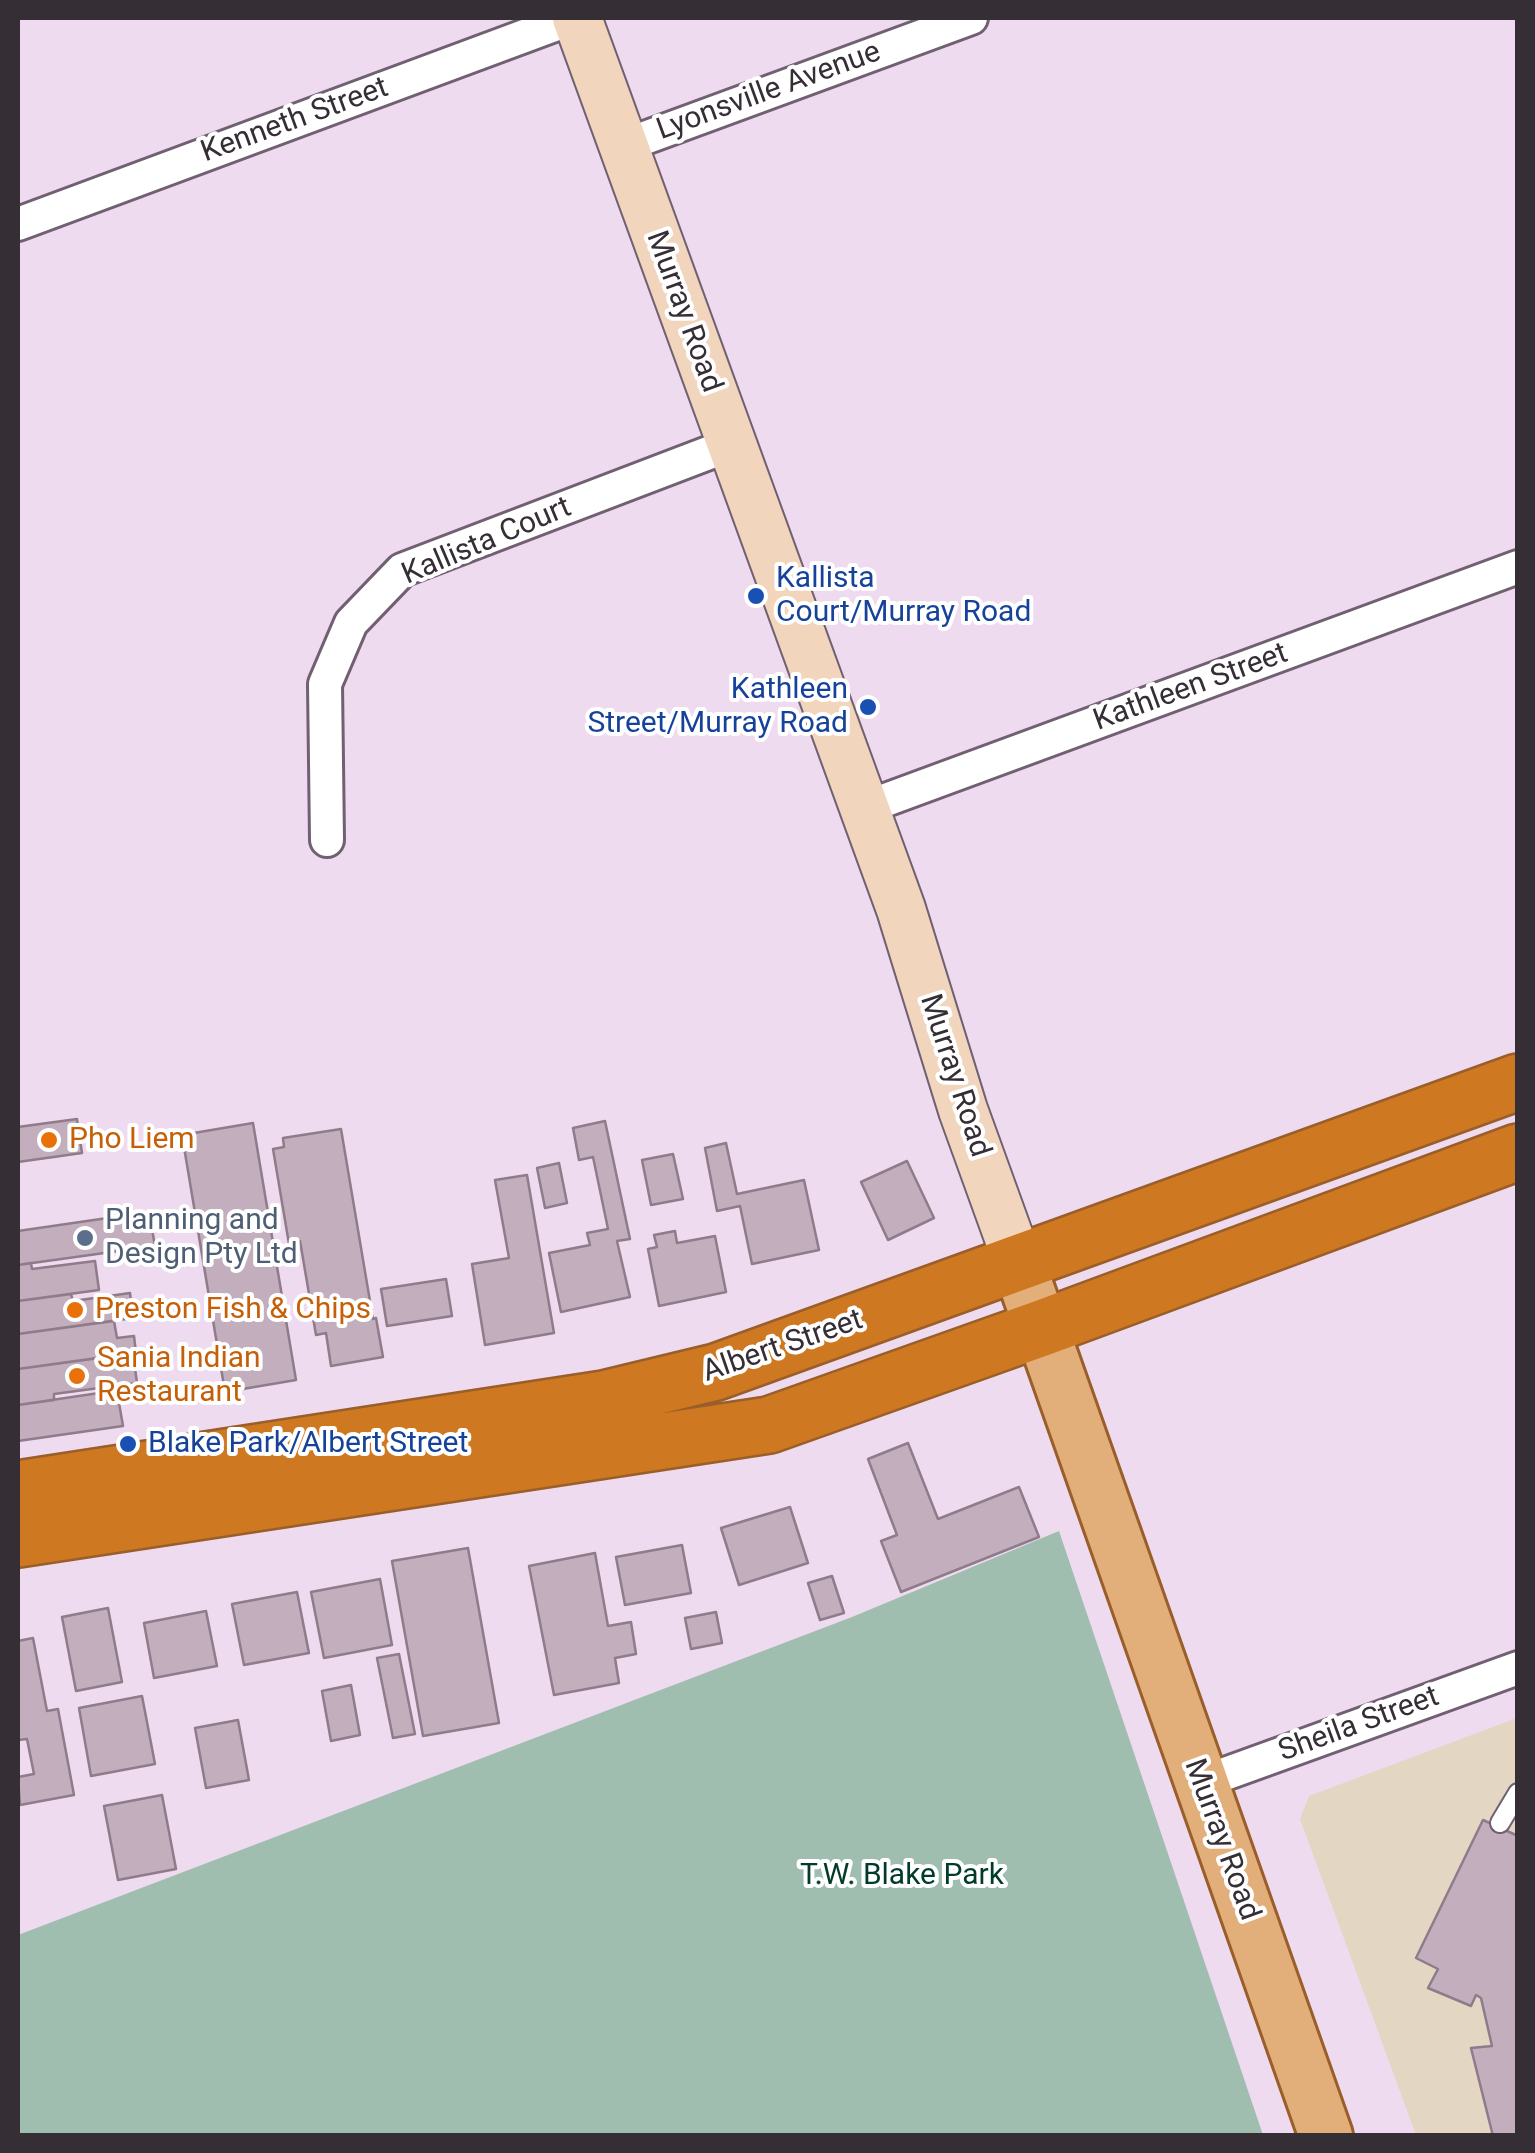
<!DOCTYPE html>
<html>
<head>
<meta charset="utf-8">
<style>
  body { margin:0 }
  #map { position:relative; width:1535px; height:2153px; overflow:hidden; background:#efdbef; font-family:Roboto,sans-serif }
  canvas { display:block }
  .frame { position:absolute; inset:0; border:20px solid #352e35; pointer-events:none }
</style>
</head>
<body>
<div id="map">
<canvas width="1535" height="2153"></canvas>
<div class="frame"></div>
</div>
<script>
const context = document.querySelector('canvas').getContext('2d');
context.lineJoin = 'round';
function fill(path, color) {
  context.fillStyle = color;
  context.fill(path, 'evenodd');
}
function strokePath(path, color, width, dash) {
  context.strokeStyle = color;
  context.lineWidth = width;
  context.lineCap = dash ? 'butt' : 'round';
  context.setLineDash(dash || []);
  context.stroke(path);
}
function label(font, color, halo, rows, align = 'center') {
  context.font = font + ' Roboto,sans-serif';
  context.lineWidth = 8;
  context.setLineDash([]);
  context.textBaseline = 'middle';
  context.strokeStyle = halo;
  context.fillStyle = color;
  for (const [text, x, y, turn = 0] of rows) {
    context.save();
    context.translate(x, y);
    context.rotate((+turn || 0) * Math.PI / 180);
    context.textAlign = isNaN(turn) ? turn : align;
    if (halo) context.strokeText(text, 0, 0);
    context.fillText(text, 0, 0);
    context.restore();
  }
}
fill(new Path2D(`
  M 1517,1718 L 1517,2135 L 1416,2135 L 1300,1819 L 1309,1796 Z`), '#e3d7c3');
fill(new Path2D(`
  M 1059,1531 L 1263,2135 L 18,2135 L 18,1935 L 852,1617 Z`), '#9fbeaf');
const building = new Path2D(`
  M 77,1119 L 82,1153 L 18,1162 L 18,1127 Z
  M 605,1121 L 630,1239 L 617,1241 L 630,1297 L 561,1312 L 549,1253 L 590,1245 L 587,1233 L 608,1229 L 593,1157 L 579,1160 L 573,1128 Z
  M 253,1123 L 296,1380 L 225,1392 L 182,1135 Z
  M 341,1129 L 373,1319 L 376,1318 L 383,1357 L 331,1366 L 326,1333 L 316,1335 L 300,1241 L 289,1244 L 273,1149 L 284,1147 L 283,1138 Z
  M 726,1143 L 737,1194 L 804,1180 L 819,1250 L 752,1264 L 740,1206 L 717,1211 L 705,1148 Z
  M 673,1154 L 683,1199 L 651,1205 L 642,1160 Z
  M 907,1161 L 934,1218 L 888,1240 L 861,1182 Z
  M 559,1163 L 567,1203 L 545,1208 L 537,1168 Z
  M 527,1175 L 554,1333 L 485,1345 L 472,1264 L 509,1258 L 495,1180 Z
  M 149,1212 L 155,1246 L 18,1265 L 18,1231 Z
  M 675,1231 L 677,1243 L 715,1236 L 726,1292 L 659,1306 L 648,1249 L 657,1247 L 654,1235 Z
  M 95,1261 L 99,1290 L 18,1301 L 18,1265 L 31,1263 L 32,1269 Z
  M 446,1279 L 452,1316 L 387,1326 L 381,1289 Z
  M 130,1293 L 133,1318 L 18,1334 L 18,1301 L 71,1294 L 73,1301 Z
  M 114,1321 L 117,1338 L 134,1336 L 136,1353 L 18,1369 L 18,1334 Z
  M 133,1353 L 137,1383 L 54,1394 L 54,1400 L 18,1405 L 18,1369 Z
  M 99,1393 L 100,1400 L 118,1397 L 123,1426 L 18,1441 L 18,1405 Z
  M 908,1443 L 938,1519 L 1019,1487 L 1039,1537 L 901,1592 L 881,1541 L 897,1535 L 868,1459 Z
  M 790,1507 L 808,1563 L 739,1585 L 721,1528 Z
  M 682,1545 L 691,1593 L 625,1605 L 616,1557 Z
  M 468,1548 L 499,1723 L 423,1736 L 392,1561 Z
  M 595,1553 L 608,1626 L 631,1622 L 636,1654 L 615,1658 L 619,1683 L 554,1695 L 529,1566 Z
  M 832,1576 L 844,1613 L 820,1620 L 808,1583 Z
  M 380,1579 L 392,1645 L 324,1658 L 311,1592 Z
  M 297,1592 L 309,1653 L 244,1665 L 232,1604 Z
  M 108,1608 L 122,1682 L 76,1691 L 62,1617 Z
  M 206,1611 L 217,1666 L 154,1678 L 144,1623 Z
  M 716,1612 L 722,1643 L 691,1649 L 685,1618 Z
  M 33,1638 L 47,1711 L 58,1709 L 74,1795 L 20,1805 L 18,1777 L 34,1774 L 27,1739 L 18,1740 L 18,1641 Z
  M 399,1654 L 415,1734 L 393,1738 L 377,1658 Z
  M 351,1685 L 360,1735 L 331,1741 L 322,1691 Z
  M 142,1696 L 155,1764 L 91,1776 L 79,1708 Z
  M 238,1720 L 249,1780 L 206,1788 L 195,1728 Z
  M 162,1795 L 176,1869 L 118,1880 L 104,1806 Z
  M 1483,1820 L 1518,1836 L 1518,2136 L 1493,2136 L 1471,2048 L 1492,2046 L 1481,1998 L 1476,1995 L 1471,2006 L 1428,1988 L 1438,1969 L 1416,1958 Z`);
fill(building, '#c3aebe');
strokePath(building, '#8f7b8a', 2.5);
const lane = new Path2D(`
  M 1500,1823 L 1518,1793`);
const street = new Path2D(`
  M 623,146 L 971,18
  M 18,224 L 573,18
  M 864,808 L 1518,567
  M 327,840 L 325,684 L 351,623 L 402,570 L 732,444
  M 1200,1783 L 1518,1668`);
const secondary = new Path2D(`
  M 577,18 L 901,909 L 963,1110 L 1019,1265`);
const primary = new Path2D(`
  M 1019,1265 L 1326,2136`);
const highway = new Path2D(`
  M 18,1489 L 604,1399 L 716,1372 L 1518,1082
  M 18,1539 L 769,1425 L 1042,1328 L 1518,1152`);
strokePath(lane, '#706071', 22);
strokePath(street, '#706071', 38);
strokePath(secondary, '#706071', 52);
strokePath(primary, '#995e29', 58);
strokePath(highway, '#995e29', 60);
strokePath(lane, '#fff', 18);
strokePath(street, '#fff', 32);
strokePath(secondary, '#f1d6bd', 48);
strokePath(primary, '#e2ae7a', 52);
strokePath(highway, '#cf7822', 55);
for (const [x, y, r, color] of [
  [756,596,10,"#1a4fb4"],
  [868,707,10,"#1a4fb4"],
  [49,1140,10,"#e8710a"],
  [85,1238,10,"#5c6f8a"],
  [75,1310,10,"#e8710a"],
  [77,1376,10,"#e8710a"],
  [128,1444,10,"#1a4fb4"]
]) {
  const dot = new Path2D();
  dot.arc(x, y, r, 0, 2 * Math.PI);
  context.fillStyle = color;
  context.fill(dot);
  strokePath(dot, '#fff', 4);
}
label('30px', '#352e35', '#fff', [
  ["Lyonsville Avenue",769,92,-20],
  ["Kenneth Street",295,121,-20],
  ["Murray Road",683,312,70],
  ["Kallista Court",487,542,-23],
  ["Kathleen Street",1191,688,-20],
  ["Murray Road",954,1076,72],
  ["Albert Street",783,1347,-19],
  ["Sheila Street",1359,1725,-20],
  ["Murray Road",1221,1840,70]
]);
label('30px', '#164399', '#fff', [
  ["Kallista",776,579],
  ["Court/Murray Road",776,613],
  ["Kathleen",848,690,"right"],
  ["Street/Murray Road",848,724,"right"],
  ["Blake Park/Albert Street",148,1444]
], 'left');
label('30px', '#c56008', '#fff', [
  ["Pho Liem",69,1140],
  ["Preston Fish & Chips",95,1310],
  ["Sania Indian",97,1359],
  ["Restaurant",97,1393]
], 'left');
label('30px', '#4e5e75', '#fff', [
  ["Planning and",105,1221],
  ["Design Pty Ltd",105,1255]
], 'left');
label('30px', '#013b29', '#fff', [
  ["T.W. Blake Park",902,1876]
]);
</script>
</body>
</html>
